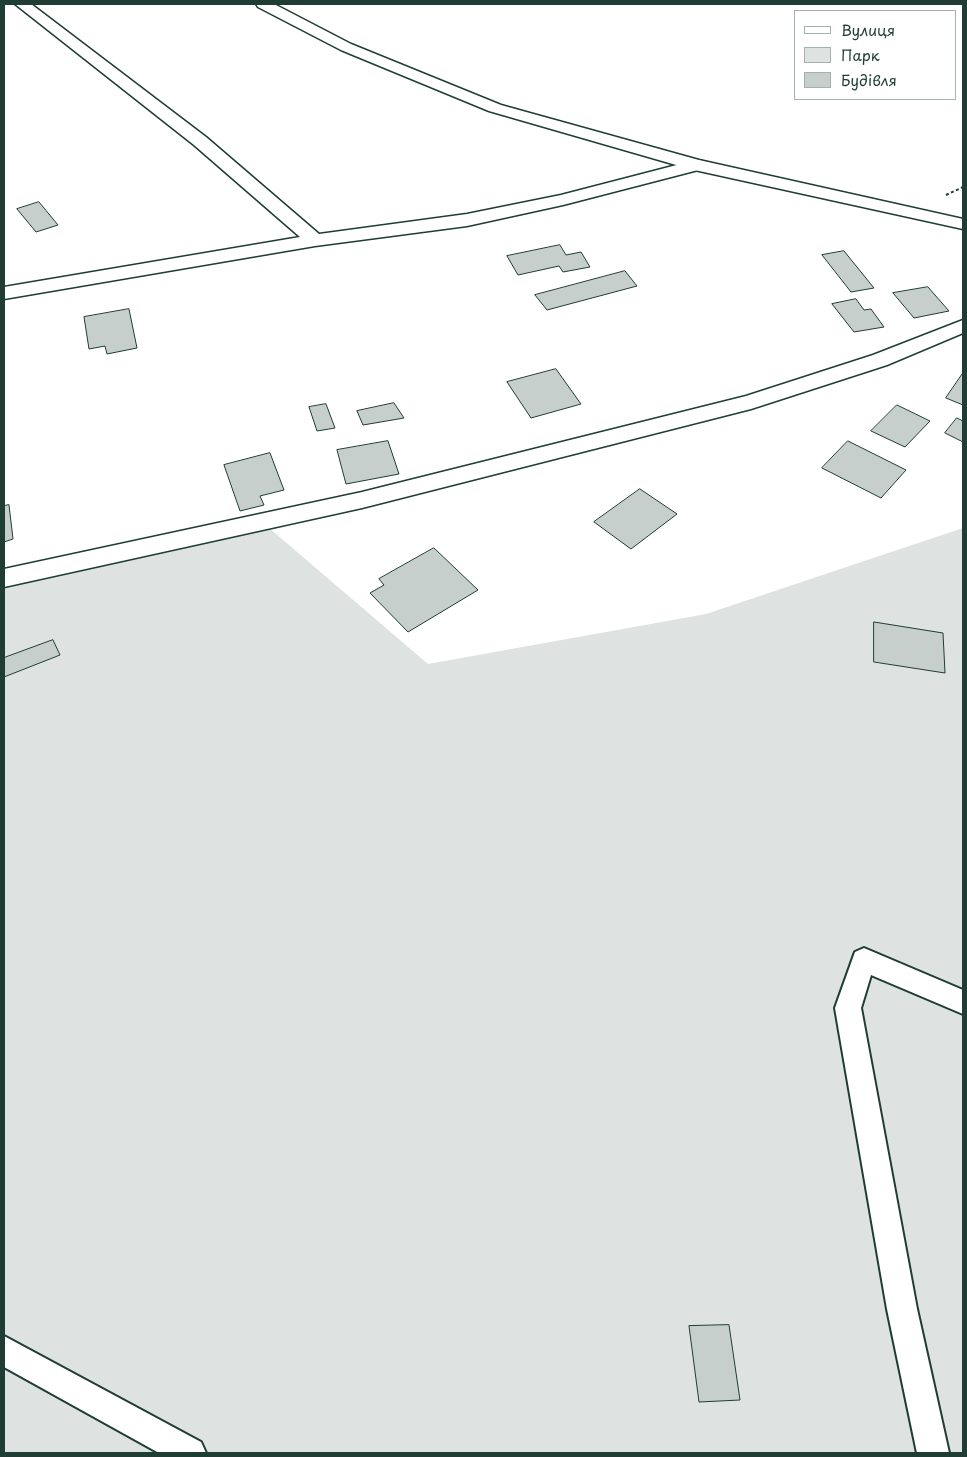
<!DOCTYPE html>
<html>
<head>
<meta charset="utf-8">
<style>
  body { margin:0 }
  #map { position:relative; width:967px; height:1457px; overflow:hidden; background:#fff; font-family:"Playpen Sans",sans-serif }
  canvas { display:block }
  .frame { position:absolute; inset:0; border:5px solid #1f3d34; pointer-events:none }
  .legend { position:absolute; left:794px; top:10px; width:162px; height:90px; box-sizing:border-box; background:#fff; border:1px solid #a5b1ae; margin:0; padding:6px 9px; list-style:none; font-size:15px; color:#1f3d34 }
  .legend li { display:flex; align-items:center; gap:10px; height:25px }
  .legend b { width:25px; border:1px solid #a5b1ae }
</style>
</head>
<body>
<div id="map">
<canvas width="967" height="1457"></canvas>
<div class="frame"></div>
<ul class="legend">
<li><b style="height:6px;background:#fff"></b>Вулиця</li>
<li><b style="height:14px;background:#dee3e2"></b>Парк</li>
<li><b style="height:14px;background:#c7cfcc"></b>Будівля</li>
</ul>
</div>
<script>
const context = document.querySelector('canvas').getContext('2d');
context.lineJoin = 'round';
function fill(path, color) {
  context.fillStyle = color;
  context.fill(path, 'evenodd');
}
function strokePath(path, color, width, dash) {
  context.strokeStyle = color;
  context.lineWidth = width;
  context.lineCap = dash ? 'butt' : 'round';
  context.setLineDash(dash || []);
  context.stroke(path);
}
fill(new Path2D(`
  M 254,515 L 428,664 L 706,614 L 963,528 L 963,1453 L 4,1453 L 4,571 Z`), '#dee3e2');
const building = new Path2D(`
  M 39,202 L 58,225 L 36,232 L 17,209 Z
  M 560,245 L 566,255 L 581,252 L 590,267 L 563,272 L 559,266 L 518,275 L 507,256 Z
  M 844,251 L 874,288 L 851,292 L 822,255 Z
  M 625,271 L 637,286 L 547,310 L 535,295 Z
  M 928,287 L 949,311 L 914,318 L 893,293 Z
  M 856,299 L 864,310 L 871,309 L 884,327 L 854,332 L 832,304 Z
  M 129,309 L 137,348 L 107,354 L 105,346 L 89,349 L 84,317 Z
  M 556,369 L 581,404 L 531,418 L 507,382 Z
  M 963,373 L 963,405 L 946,398 Z
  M 394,403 L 404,418 L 363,425 L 357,411 Z
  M 326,404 L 335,428 L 317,431 L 309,407 Z
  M 897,405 L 930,421 L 905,447 L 871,431 Z
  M 957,418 L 963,421 L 963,442 L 945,433 Z
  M 388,441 L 399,474 L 346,484 L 337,450 Z
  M 848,441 L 906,470 L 881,498 L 822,468 Z
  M 270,453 L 284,490 L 260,496 L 264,505 L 240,511 L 224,465 Z
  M 640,489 L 677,514 L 631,549 L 594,522 Z
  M 9,505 L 13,539 L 4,542 L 4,506 Z
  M 434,548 L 478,590 L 408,632 L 370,593 L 384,585 L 379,579 Z
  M 874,622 L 943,633 L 945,673 L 874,662 Z
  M 53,640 L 60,655 L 4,677 L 4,658 Z
  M 729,1325 L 740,1400 L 699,1402 L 689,1326 Z`);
fill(building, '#c7cfcc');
strokePath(building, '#1f3d34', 1);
const service = new Path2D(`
  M 864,948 L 963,990 L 963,1014 L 871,975 L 861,1008 L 917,1309 L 949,1453 L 917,1453 L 887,1309 L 835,1008 L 855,952 Z
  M 4,1336 L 201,1442 L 206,1453 L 159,1453 L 4,1367 Z`);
const minor = new Path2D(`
  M 15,4 L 31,4 L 206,137 L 319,234 L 467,214 L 561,195 L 696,160 L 702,161 L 705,165 L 702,169 L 563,205 L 467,226 L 315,246 L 4,299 L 4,287 L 300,237 L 194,145 Z
  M 963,320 L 963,333 L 887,365 L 751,409 L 362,508 L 4,587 L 4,569 L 362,492 L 746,396 L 873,355 Z`);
const secondary = new Path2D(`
  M 256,4 L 274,4 L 351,44 L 501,105 L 699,160 L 963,219 L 963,229 L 690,169 L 489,111 L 341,50 L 258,7 Z`);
strokePath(service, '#1f3d34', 4);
strokePath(minor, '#1f3d34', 3);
strokePath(secondary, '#1f3d34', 3);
strokePath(new Path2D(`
  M 946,195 L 963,187`), '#1f3d34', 2, [3, 2.5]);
fill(service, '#fff');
fill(minor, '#fff');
fill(secondary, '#fff');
</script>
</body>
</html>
